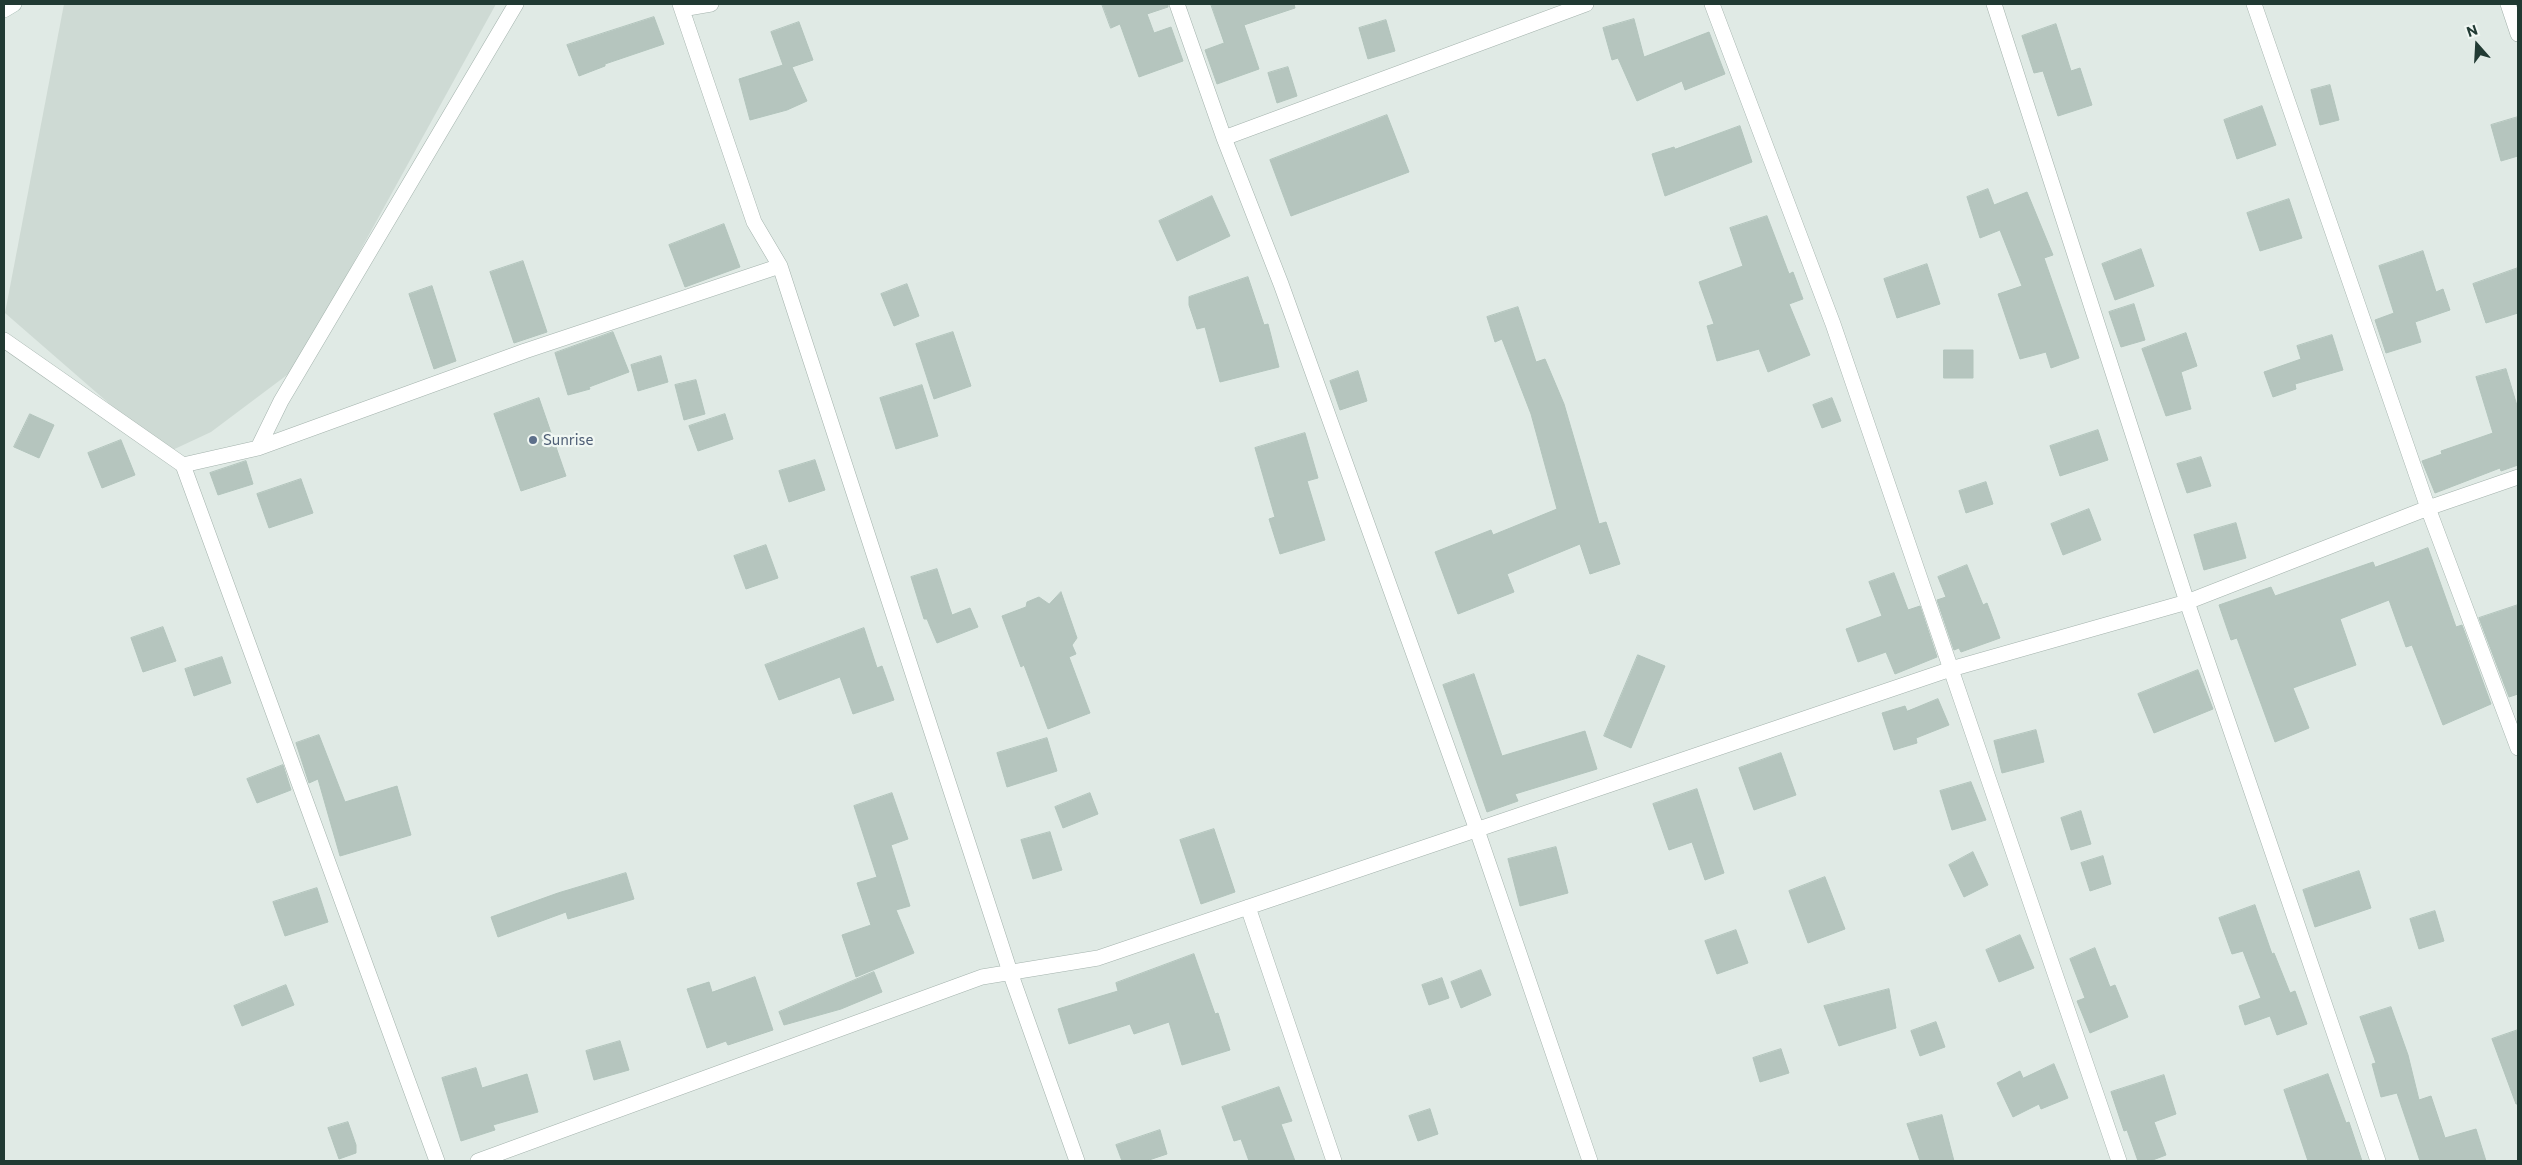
<!DOCTYPE html>
<html>
<head>
<meta charset="utf-8">
<style>
  body { margin:0 }
  #map { position:relative; width:2522px; height:1165px; overflow:hidden; background:#e0eae5; font-family:Commissioner,sans-serif }
  canvas { display:block }
  .frame { position:absolute; inset:0; border:5px solid #213a33; pointer-events:none }
  .north { position:absolute; left:2452px; top:20px; width:50px; height:50px; -webkit-text-stroke:4px #f0f7f3; paint-order:stroke; rotate:341deg; font-size:14px; font-weight:700; line-height:20px; text-align:center; color:#213a33 }
  .north::after { content:''; display:block; margin:auto; width:18px; height:22px; background:#213a33; clip-path:polygon(50% 0,100% 100%,50% 72%,0 100%) }
</style>
</head>
<body>
<div id="map">
<canvas width="2522" height="1165"></canvas>
<div class="frame"></div>
<div class="north">N</div>
</div>
<script>
const context = document.querySelector('canvas').getContext('2d');
context.lineJoin = 'round';
function fill(path, color) {
  context.fillStyle = color;
  context.fill(path, 'evenodd');
}
function strokePath(path, color, width, dash) {
  context.strokeStyle = color;
  context.lineWidth = width;
  context.lineCap = dash ? 'butt' : 'round';
  context.setLineDash(dash || []);
  context.stroke(path);
}
function label(font, color, halo, rows, align = 'center') {
  context.font = font + ' Commissioner,sans-serif';
  context.lineWidth = 4.5;
  context.setLineDash([]);
  context.textBaseline = 'middle';
  context.strokeStyle = halo;
  context.fillStyle = color;
  for (const [text, x, y, turn = 0] of rows) {
    context.save();
    context.translate(x, y);
    context.rotate((+turn || 0) * Math.PI / 180);
    context.textAlign = isNaN(turn) ? turn : align;
    if (halo) context.strokeText(text, 0, 0);
    context.fillText(text, 0, 0);
    context.restore();
  }
}
fill(new Path2D(`
  M 64,4 L 496,4 L 295,369 L 211,432 L 166,453 L 5,313 Z`), '#cedad4');
const building = new Path2D(`
  M 1102,4 L 1168,4 L 1168,7 L 1147,14 L 1154,33 L 1171,27 L 1183,61 L 1139,77 L 1120,24 L 1111,28 Z
  M 1211,4 L 1294,4 L 1295,8 L 1244,25 L 1259,69 L 1217,84 L 1205,50 L 1224,43 Z
  M 654,17 L 664,44 L 605,64 L 605,66 L 579,76 L 567,45 Z
  M 1634,19 L 1644,57 L 1709,32 L 1725,74 L 1685,90 L 1682,81 L 1637,101 L 1618,58 L 1612,60 L 1603,28 Z
  M 1386,20 L 1395,51 L 1368,59 L 1359,28 Z
  M 799,22 L 813,60 L 792,67 L 807,101 L 787,110 L 750,120 L 739,79 L 783,65 L 771,32 Z
  M 2056,24 L 2071,71 L 2080,68 L 2092,105 L 2058,116 L 2043,71 L 2034,73 L 2022,36 Z
  M 1288,67 L 1297,96 L 1277,103 L 1268,73 Z
  M 2330,85 L 2339,120 L 2320,125 L 2311,90 Z
  M 2262,106 L 2276,145 L 2237,159 L 2224,120 Z
  M 1387,115 L 1409,172 L 1291,216 L 1270,160 Z
  M 2518,117 L 2518,156 L 2501,161 L 2491,125 Z
  M 1740,126 L 1752,162 L 1665,196 L 1652,154 L 1674,147 L 1675,149 Z
  M 1988,189 L 1994,205 L 2027,192 L 2053,255 L 2044,258 L 2079,358 L 2051,368 L 2046,352 L 2020,359 L 1998,294 L 2022,286 L 2000,230 L 1980,238 L 1967,197 Z
  M 1212,196 L 1230,236 L 1177,261 L 1159,221 Z
  M 2289,199 L 2302,238 L 2260,251 L 2247,213 Z
  M 1767,216 L 1789,274 L 1793,272 L 1803,299 L 1789,304 L 1810,355 L 1768,372 L 1759,349 L 1717,361 L 1707,326 L 1714,324 L 1699,282 L 1743,266 L 1730,228 Z
  M 724,224 L 740,267 L 685,287 L 669,245 Z
  M 2141,249 L 2154,286 L 2115,300 L 2102,264 Z
  M 2423,251 L 2436,292 L 2443,289 L 2450,310 L 2415,322 L 2421,342 L 2386,353 L 2375,320 L 2394,313 L 2379,266 Z
  M 523,261 L 547,332 L 514,343 L 490,272 Z
  M 1927,264 L 1940,304 L 1897,318 L 1884,279 Z
  M 2518,268 L 2518,313 L 2486,323 L 2473,284 Z
  M 1248,277 L 1264,325 L 1268,324 L 1279,367 L 1220,382 L 1205,327 L 1197,329 L 1189,305 L 1189,297 Z
  M 907,284 L 919,316 L 894,326 L 881,294 Z
  M 432,286 L 456,361 L 434,369 L 409,294 Z
  M 2134,304 L 2145,340 L 2121,347 L 2109,312 Z
  M 1518,307 L 1536,362 L 1545,359 L 1564,404 L 1599,524 L 1606,522 L 1620,564 L 1590,574 L 1580,544 L 1507,574 L 1514,592 L 1458,614 L 1435,552 L 1491,530 L 1493,535 L 1557,509 L 1531,414 L 1502,339 L 1495,342 L 1487,317 Z
  M 613,332 L 629,372 L 589,387 L 590,389 L 568,395 L 555,353 Z
  M 953,332 L 971,386 L 934,399 L 916,344 Z
  M 2186,333 L 2197,366 L 2181,372 L 2191,409 L 2166,416 L 2142,349 Z
  M 2332,335 L 2343,370 L 2295,384 L 2296,389 L 2273,397 L 2264,372 L 2301,359 L 2297,346 Z
  M 1944,350 L 1973,350 L 1973,378 L 1944,378 Z
  M 661,356 L 668,382 L 638,391 L 631,365 Z
  M 2506,369 L 2518,409 L 2518,465 L 2501,471 L 2500,468 L 2435,493 L 2422,461 L 2442,454 L 2441,451 L 2493,433 L 2476,377 Z
  M 1358,371 L 1367,401 L 1340,410 L 1330,381 Z
  M 696,380 L 705,414 L 684,420 L 675,385 Z
  M 922,385 L 938,436 L 896,449 L 880,398 Z
  M 539,398 L 566,476 L 521,491 L 494,414 Z
  M 1832,398 L 1841,421 L 1822,428 L 1813,405 Z
  M 30,414 L 54,425 L 39,458 L 14,447 Z
  M 725,414 L 733,439 L 698,451 L 689,426 Z
  M 2098,430 L 2108,460 L 2060,476 L 2050,446 Z
  M 1305,433 L 1318,478 L 1307,481 L 1325,540 L 1280,554 L 1269,519 L 1275,517 L 1255,448 Z
  M 121,440 L 135,475 L 102,488 L 88,453 Z
  M 2201,457 L 2211,486 L 2187,493 L 2177,464 Z
  M 815,460 L 825,490 L 789,502 L 779,471 Z
  M 246,461 L 253,484 L 218,495 L 210,473 Z
  M 301,479 L 313,513 L 269,528 L 257,494 Z
  M 1986,482 L 1993,504 L 1966,513 L 1959,491 Z
  M 2089,509 L 2101,540 L 2063,555 L 2051,524 Z
  M 2236,523 L 2246,558 L 2204,570 L 2194,535 Z
  M 766,545 L 778,578 L 746,589 L 734,556 Z
  M 2428,548 L 2456,627 L 2462,625 L 2491,704 L 2443,725 L 2412,645 L 2406,647 L 2389,600 L 2340,619 L 2356,665 L 2293,688 L 2309,728 L 2275,742 L 2237,638 L 2231,640 L 2219,605 L 2271,587 L 2275,596 L 2373,562 L 2375,567 Z
  M 1967,565 L 1983,605 L 1987,603 L 2000,638 L 1961,652 L 1959,648 L 1954,650 L 1937,600 L 1946,597 L 1938,577 Z
  M 937,569 L 952,615 L 970,608 L 978,627 L 937,643 L 927,619 L 924,619 L 911,577 Z
  M 1894,573 L 1908,610 L 1920,606 L 1937,657 L 1895,674 L 1886,652 L 1858,662 L 1846,629 L 1882,616 L 1869,582 Z
  M 1061,592 L 1077,638 L 1072,645 L 1076,654 L 1069,657 L 1090,713 L 1048,729 L 1024,665 L 1021,667 L 1002,616 L 1026,607 L 1027,602 L 1039,597 L 1049,604 Z
  M 2518,605 L 2518,694 L 2509,697 L 2479,618 Z
  M 163,627 L 176,661 L 143,672 L 131,638 Z
  M 864,628 L 877,668 L 882,666 L 894,700 L 853,714 L 840,677 L 779,700 L 765,665 Z
  M 1638,655 L 1665,666 L 1631,748 L 1604,736 Z
  M 222,657 L 231,683 L 194,696 L 185,669 Z
  M 2198,670 L 2213,709 L 2154,733 L 2138,694 Z
  M 1474,674 L 1502,756 L 1585,731 L 1597,769 L 1515,794 L 1518,801 L 1487,812 L 1443,685 Z
  M 1938,699 L 1949,725 L 1916,738 L 1917,743 L 1894,750 L 1882,713 L 1905,706 L 1907,711 Z
  M 2036,730 L 2044,762 L 2002,773 L 1994,741 Z
  M 319,735 L 345,802 L 397,786 L 411,835 L 340,856 L 318,779 L 309,783 L 296,743 Z
  M 1047,738 L 1057,771 L 1007,787 L 997,753 Z
  M 1781,753 L 1796,795 L 1754,810 L 1739,768 Z
  M 283,765 L 291,790 L 257,803 L 247,779 Z
  M 1971,782 L 1986,820 L 1952,830 L 1940,791 Z
  M 1697,789 L 1724,873 L 1705,880 L 1692,842 L 1669,850 L 1653,804 Z
  M 892,793 L 908,839 L 891,845 L 910,906 L 896,910 L 914,953 L 856,977 L 842,935 L 871,925 L 857,883 L 877,877 L 854,806 Z
  M 1090,793 L 1098,814 L 1063,828 L 1055,807 Z
  M 2081,811 L 2091,844 L 2071,850 L 2061,818 Z
  M 1214,829 L 1235,892 L 1201,904 L 1180,840 Z
  M 1050,832 L 1062,870 L 1033,879 L 1021,840 Z
  M 1556,847 L 1568,893 L 1520,906 L 1508,859 Z
  M 1973,852 L 1988,885 L 1964,897 L 1949,865 Z
  M 2103,856 L 2111,884 L 2090,891 L 2081,863 Z
  M 2359,871 L 2371,908 L 2315,927 L 2303,890 Z
  M 626,873 L 634,899 L 568,919 L 566,912 L 498,937 L 491,917 L 558,893 Z
  M 1825,877 L 1845,929 L 1808,943 L 1789,891 Z
  M 317,888 L 328,922 L 285,936 L 273,902 Z
  M 2255,905 L 2272,954 L 2274,953 L 2290,993 L 2295,991 L 2307,1024 L 2277,1035 L 2270,1016 L 2245,1025 L 2239,1006 L 2261,998 L 2243,951 L 2232,954 L 2219,918 Z
  M 2435,911 L 2444,941 L 2419,949 L 2410,919 Z
  M 1736,930 L 1748,963 L 1717,974 L 1705,941 Z
  M 2020,935 L 2034,968 L 1999,982 L 1986,950 Z
  M 2095,948 L 2110,987 L 2115,985 L 2128,1017 L 2090,1033 L 2077,1001 L 2085,998 L 2070,959 Z
  M 1194,954 L 1215,1014 L 1218,1013 L 1230,1050 L 1182,1065 L 1169,1022 L 1134,1034 L 1130,1024 L 1069,1044 L 1058,1009 L 1118,991 L 1116,983 Z
  M 1481,970 L 1491,995 L 1461,1008 L 1451,982 Z
  M 874,972 L 882,992 L 841,1009 L 784,1025 L 779,1012 Z
  M 755,977 L 773,1030 L 728,1045 L 726,1041 L 707,1048 L 687,989 L 709,982 L 712,992 Z
  M 1442,978 L 1449,998 L 1429,1005 L 1422,985 Z
  M 286,985 L 294,1005 L 242,1026 L 234,1006 Z
  M 1889,989 L 1896,1028 L 1839,1046 L 1824,1006 Z
  M 2391,1007 L 2408,1055 L 2419,1100 L 2431,1096 L 2445,1138 L 2476,1129 L 2486,1161 L 2420,1161 L 2397,1093 L 2381,1097 L 2372,1064 L 2376,1063 L 2360,1017 Z
  M 1936,1022 L 1945,1047 L 1920,1056 L 1911,1031 Z
  M 2518,1030 L 2518,1104 L 2516,1104 L 2492,1039 Z
  M 620,1041 L 629,1070 L 594,1080 L 586,1051 Z
  M 1781,1049 L 1789,1073 L 1760,1082 L 1753,1058 Z
  M 2054,1064 L 2068,1098 L 2041,1109 L 2039,1104 L 2013,1117 L 1997,1083 L 2020,1071 L 2023,1078 Z
  M 476,1068 L 482,1088 L 527,1074 L 538,1112 L 493,1125 L 495,1130 L 461,1141 L 442,1078 Z
  M 2328,1074 L 2346,1123 L 2349,1122 L 2362,1161 L 2308,1161 L 2284,1090 Z
  M 2164,1075 L 2176,1114 L 2154,1122 L 2166,1155 L 2150,1161 L 2138,1161 L 2127,1130 L 2124,1131 L 2111,1092 Z
  M 1279,1087 L 1292,1121 L 1281,1124 L 1295,1161 L 1249,1161 L 1241,1139 L 1234,1141 L 1222,1107 Z
  M 1430,1109 L 1438,1134 L 1418,1141 L 1409,1116 Z
  M 1942,1115 L 1954,1161 L 1920,1161 L 1907,1124 Z
  M 348,1122 L 356,1145 L 356,1153 L 339,1159 L 328,1128 Z
  M 1160,1130 L 1167,1154 L 1146,1161 L 1122,1161 L 1116,1145 Z`);
fill(building, '#b5c5be');
strokePath(building, '#b2c4bc', 1);
const street = new Path2D(`
  M 680,4 L 754,222 L 780,266 L 1010,972 L 1077,1161
  M 1177,4 L 1224,138 L 1281,284 L 1477,830 L 1590,1161
  M 1712,4 L 1833,324 L 2119,1161
  M 1994,4 L 2187,602 L 2378,1161
  M 2254,4 L 2428,508 L 2518,748
  M 2508,4 L 2518,34
  M 682,9 L 711,4
  M 1224,138 L 1586,4
  M 4,340 L 183,465 L 258,448 L 525,351 L 780,266
  M 258,448 L 281,401 L 516,4
  M 183,465 L 437,1161
  M 1248,907 L 1334,1161
  M 478,1161 L 982,977 L 1098,958 L 1951,669 L 2187,602 L 2428,508 L 2518,477`);
const secondary = new Path2D(`
  M 4,10 L 14,4`);
strokePath(street, '#a3b2ac', 16);
strokePath(secondary, '#9fb6ad', 16);
strokePath(street, '#fff', 15);
strokePath(secondary, '#fff', 15);
for (const [x, y, r, color] of [
  [533,440,5,"#5c6f8a"]
]) {
  const dot = new Path2D();
  dot.arc(x, y, r, 0, 2 * Math.PI);
  context.fillStyle = color;
  context.fill(dot);
  strokePath(dot, '#f0f7f3', 2);
}
label('15px', '#4e5e75', '#f0f7f3', [
  ["Sunrise",543,440]
], 'left');
</script>
</body>
</html>
